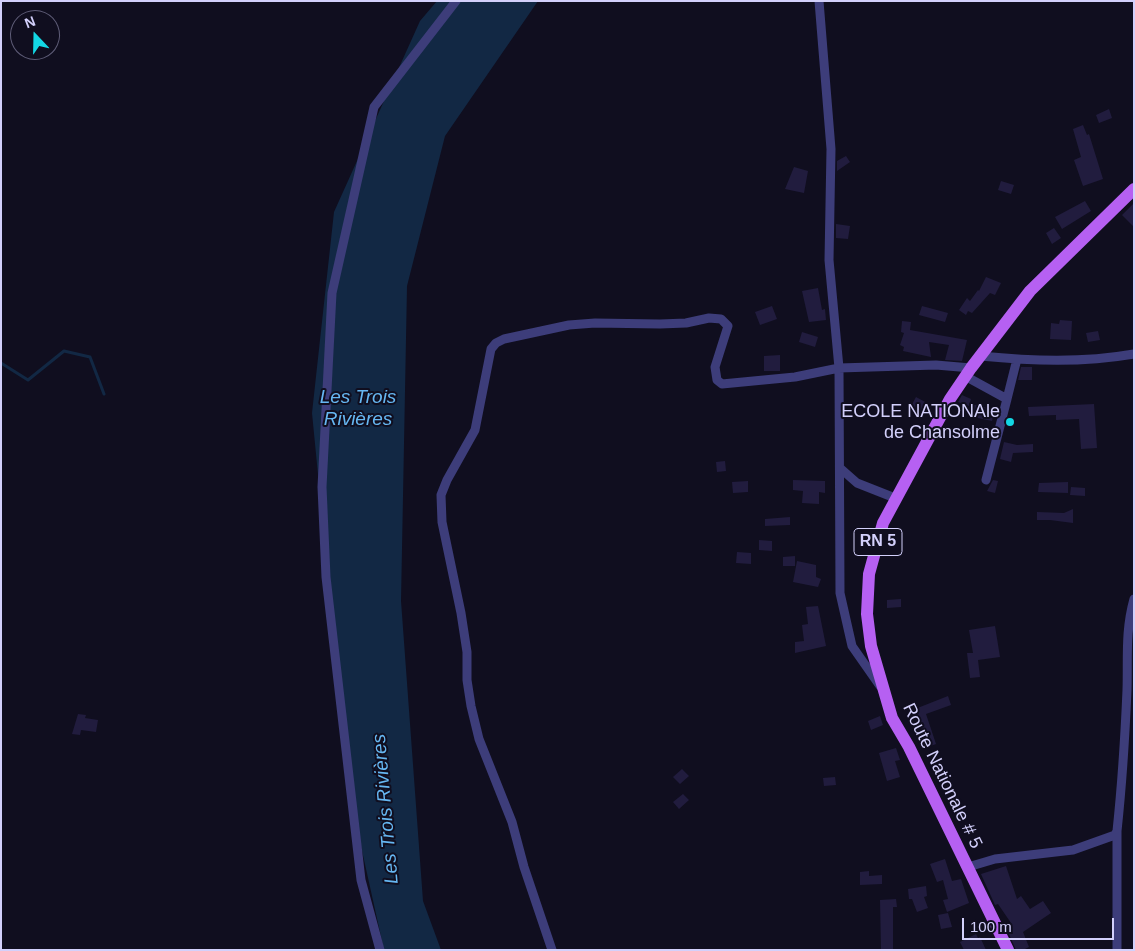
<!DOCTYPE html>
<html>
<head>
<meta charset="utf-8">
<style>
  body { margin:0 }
  #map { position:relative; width:1135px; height:951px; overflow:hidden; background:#100e1f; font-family:Arial,sans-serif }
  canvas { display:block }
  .frame { position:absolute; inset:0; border:2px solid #d3d0fb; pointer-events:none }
  .north { position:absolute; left:10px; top:10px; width:50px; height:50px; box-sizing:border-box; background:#100e1f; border:1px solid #5e5c77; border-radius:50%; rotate:339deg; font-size:14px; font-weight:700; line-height:20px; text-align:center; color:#d3d0fb }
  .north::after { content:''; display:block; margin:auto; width:18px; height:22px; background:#13d7e4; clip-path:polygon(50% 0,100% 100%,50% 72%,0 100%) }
  .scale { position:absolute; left:962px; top:918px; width:152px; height:22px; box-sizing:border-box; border:2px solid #d3d0fb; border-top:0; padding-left:6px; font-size:15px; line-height:18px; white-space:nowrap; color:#d3d0fb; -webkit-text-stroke:4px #100e1f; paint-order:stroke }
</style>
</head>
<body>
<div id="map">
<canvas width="1135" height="951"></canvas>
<div class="frame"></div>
<div class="north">N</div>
<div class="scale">100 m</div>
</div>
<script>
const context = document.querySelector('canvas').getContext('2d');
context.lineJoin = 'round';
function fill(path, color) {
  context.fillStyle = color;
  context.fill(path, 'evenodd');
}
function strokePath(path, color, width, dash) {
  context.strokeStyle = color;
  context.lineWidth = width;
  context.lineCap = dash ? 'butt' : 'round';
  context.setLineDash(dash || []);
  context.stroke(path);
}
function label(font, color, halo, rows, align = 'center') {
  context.font = font + ' Arial,sans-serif';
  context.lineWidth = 4;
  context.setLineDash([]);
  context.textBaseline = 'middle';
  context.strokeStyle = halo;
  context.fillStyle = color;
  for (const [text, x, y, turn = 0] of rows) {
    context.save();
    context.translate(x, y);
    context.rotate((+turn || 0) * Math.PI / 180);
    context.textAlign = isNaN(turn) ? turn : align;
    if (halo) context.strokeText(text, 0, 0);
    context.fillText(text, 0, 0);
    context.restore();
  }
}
fill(new Path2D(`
  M 437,1 L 538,1 L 445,136 L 407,286 L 401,601 L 423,901 L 441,950 L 384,950 L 349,792 L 312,413 L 334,212 L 420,21 Z`), '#122844');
strokePath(new Path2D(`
  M 1,363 L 28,380 L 64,351 L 90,357 L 104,394`), '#122844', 3);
fill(new Path2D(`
  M 1109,109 L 1112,118 L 1099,123 L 1096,115 Z
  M 1083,125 L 1087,135 L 1089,134 L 1103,179 L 1083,186 L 1074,160 L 1081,157 L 1073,129 Z
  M 846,156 L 850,162 L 837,171 L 837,161 Z
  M 794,167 L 808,171 L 804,193 L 785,189 Z
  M 1001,181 L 1014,185 L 1011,194 L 998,190 Z
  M 1085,201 L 1091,211 L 1062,229 L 1055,217 Z
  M 1134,203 L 1134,227 L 1122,215 Z
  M 836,224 L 850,226 L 848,239 L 836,238 Z
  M 1054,228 L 1061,238 L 1052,244 L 1046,233 Z
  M 986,277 L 1001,283 L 995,295 L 990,293 L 972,313 L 968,311 L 966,315 L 959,310 L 967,298 L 970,301 L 978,290 L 979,291 Z
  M 818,288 L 822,310 L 825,309 L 826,320 L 809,322 L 802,291 Z
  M 772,306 L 777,319 L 760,325 L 755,312 Z
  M 922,306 L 948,313 L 945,322 L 919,315 Z
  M 1060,320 L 1072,321 L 1071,340 L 1050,339 L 1051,323 L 1059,324 Z
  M 902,321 L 911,322 L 910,330 L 967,340 L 962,361 L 945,360 L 949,345 L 929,342 L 931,357 L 903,351 L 904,347 L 900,345 L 904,333 L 901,332 Z
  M 1098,331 L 1100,340 L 1088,342 L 1086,333 Z
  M 802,332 L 818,337 L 815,347 L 799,342 Z
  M 780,355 L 780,371 L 764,371 L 764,356 Z
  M 1021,367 L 1032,367 L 1032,380 L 1018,380 Z
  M 962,395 L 971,399 L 969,406 L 958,402 Z
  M 916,397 L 927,403 L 920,414 L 910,408 Z
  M 970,404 L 995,409 L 992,421 L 968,416 Z
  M 1094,404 L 1097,448 L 1081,449 L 1079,419 L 1056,420 L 1056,415 L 1029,416 L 1028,407 Z
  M 1004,442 L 1017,445 L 1033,444 L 1033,452 L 1013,453 L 1011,462 L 1000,459 Z
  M 725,461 L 726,471 L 717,472 L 716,462 Z
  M 793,480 L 825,481 L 825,493 L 819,492 L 819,504 L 802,503 L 803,491 L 793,490 Z
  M 993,480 L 998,481 L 995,493 L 987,491 Z
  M 748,481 L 748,492 L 733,493 L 732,482 Z
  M 1068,482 L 1068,493 L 1038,492 L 1039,483 Z
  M 1071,487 L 1085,488 L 1085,496 L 1070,495 Z
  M 1073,509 L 1073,523 L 1050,520 L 1037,520 L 1037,512 L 1064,513 Z
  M 790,517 L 790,525 L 765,526 L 765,519 Z
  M 759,540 L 772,541 L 772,551 L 759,550 Z
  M 737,552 L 751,553 L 751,564 L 736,563 Z
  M 795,556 L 795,566 L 783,566 L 783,557 Z
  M 797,561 L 816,565 L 816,577 L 821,579 L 818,587 L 793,582 Z
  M 901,599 L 901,607 L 887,608 L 887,600 Z
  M 818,606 L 826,646 L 795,653 L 795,642 L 804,641 L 802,625 L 808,624 L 806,607 Z
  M 995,626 L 1000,657 L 978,660 L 980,677 L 970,678 L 967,653 L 973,653 L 969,630 Z
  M 948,696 L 951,705 L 926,714 L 936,744 L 928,747 L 915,709 Z
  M 78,714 L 86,715 L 85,718 L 98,720 L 96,732 L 81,730 L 80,735 L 72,734 Z
  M 880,716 L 883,725 L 871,730 L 868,721 Z
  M 896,748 L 900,760 L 895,761 L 900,777 L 887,781 L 879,753 Z
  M 682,769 L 689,776 L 680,784 L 673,777 Z
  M 835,777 L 836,785 L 824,786 L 823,778 Z
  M 683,794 L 689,800 L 679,809 L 673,802 Z
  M 945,859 L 952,881 L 961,879 L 969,903 L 947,912 L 943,900 L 948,899 L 943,880 L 937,882 L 930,864 Z
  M 1006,866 L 1017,899 L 1021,896 L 1030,909 L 1043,901 L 1051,913 L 1023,932 L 1029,947 L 1023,950 L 1016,950 L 1005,925 L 1011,923 L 998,904 L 995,905 L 981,874 Z
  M 869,871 L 869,876 L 882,875 L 882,884 L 860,885 L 860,872 Z
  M 926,886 L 927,896 L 924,897 L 928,908 L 917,912 L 912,899 L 909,899 L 908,889 Z
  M 896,899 L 897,907 L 893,907 L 893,950 L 881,950 L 880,900 Z
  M 948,913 L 952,927 L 941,929 L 938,915 Z
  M 976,934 L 978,938 L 980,937 L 986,950 L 964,950 L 960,942 Z`), '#211c3e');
strokePath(new Path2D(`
  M 819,1 L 831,149 L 829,260 L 839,368 L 840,593 L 852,646 L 880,686
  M 980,356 C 1032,361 1082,363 1134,354
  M 965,376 L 1007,399 L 986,480
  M 1007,399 L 1017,359
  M 840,468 L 857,483 L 895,498
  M 968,867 L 995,859 L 1073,850 L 1115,835 L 1117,831 C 1122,784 1125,737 1127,690 C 1128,658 1125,631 1134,599
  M 380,950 L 361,880 L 326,577 L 322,487 L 332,293 L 374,107 L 456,1
  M 552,950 L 524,867 L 512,822 L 479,739 L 471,706 L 467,680 L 467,652 L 461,613 L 442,522 L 441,495 L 447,480 L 475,430 L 491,349 L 496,343 L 504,339 L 569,325 L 595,323 L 660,324 L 686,323 L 709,318 L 721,319 L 728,326 L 715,367 L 717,380 L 722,384 L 795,377 L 839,368 L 936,365 L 971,368
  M 1117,950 L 1117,831`), '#3d3d7a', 9);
strokePath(new Path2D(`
  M 1008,950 L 909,747 L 892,718 L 871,646 L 867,614 L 869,574 L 883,523 L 950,399 L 971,368 L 1030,291 L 1134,189`), '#b660f2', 12);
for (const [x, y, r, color] of [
  [1010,422,5,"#13d7e4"]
]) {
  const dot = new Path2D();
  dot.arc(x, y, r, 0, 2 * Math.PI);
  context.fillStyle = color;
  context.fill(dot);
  strokePath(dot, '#100e1f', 2);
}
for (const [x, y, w] of [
  [878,542,48]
]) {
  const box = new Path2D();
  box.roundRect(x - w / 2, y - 13.5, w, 27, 4);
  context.fillStyle = '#100e1f';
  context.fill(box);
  strokePath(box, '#d3d0fb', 1);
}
label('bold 16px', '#d3d0fb', null, [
  ["RN 5",878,542]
]);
label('18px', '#d3d0fb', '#100e1f', [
  ["ECOLE NATIONAle",1000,412],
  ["de Chansolme",1000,433]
], 'right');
label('18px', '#d3d0fb', '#100e1f', [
  ["Route Nationale # 5",942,776,64]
]);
label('italic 19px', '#66b7f2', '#100e1f', [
  ["Les Trois",358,398],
  ["Rivières",358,420],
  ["Les Trois Rivières",386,809,-95]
]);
</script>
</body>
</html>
